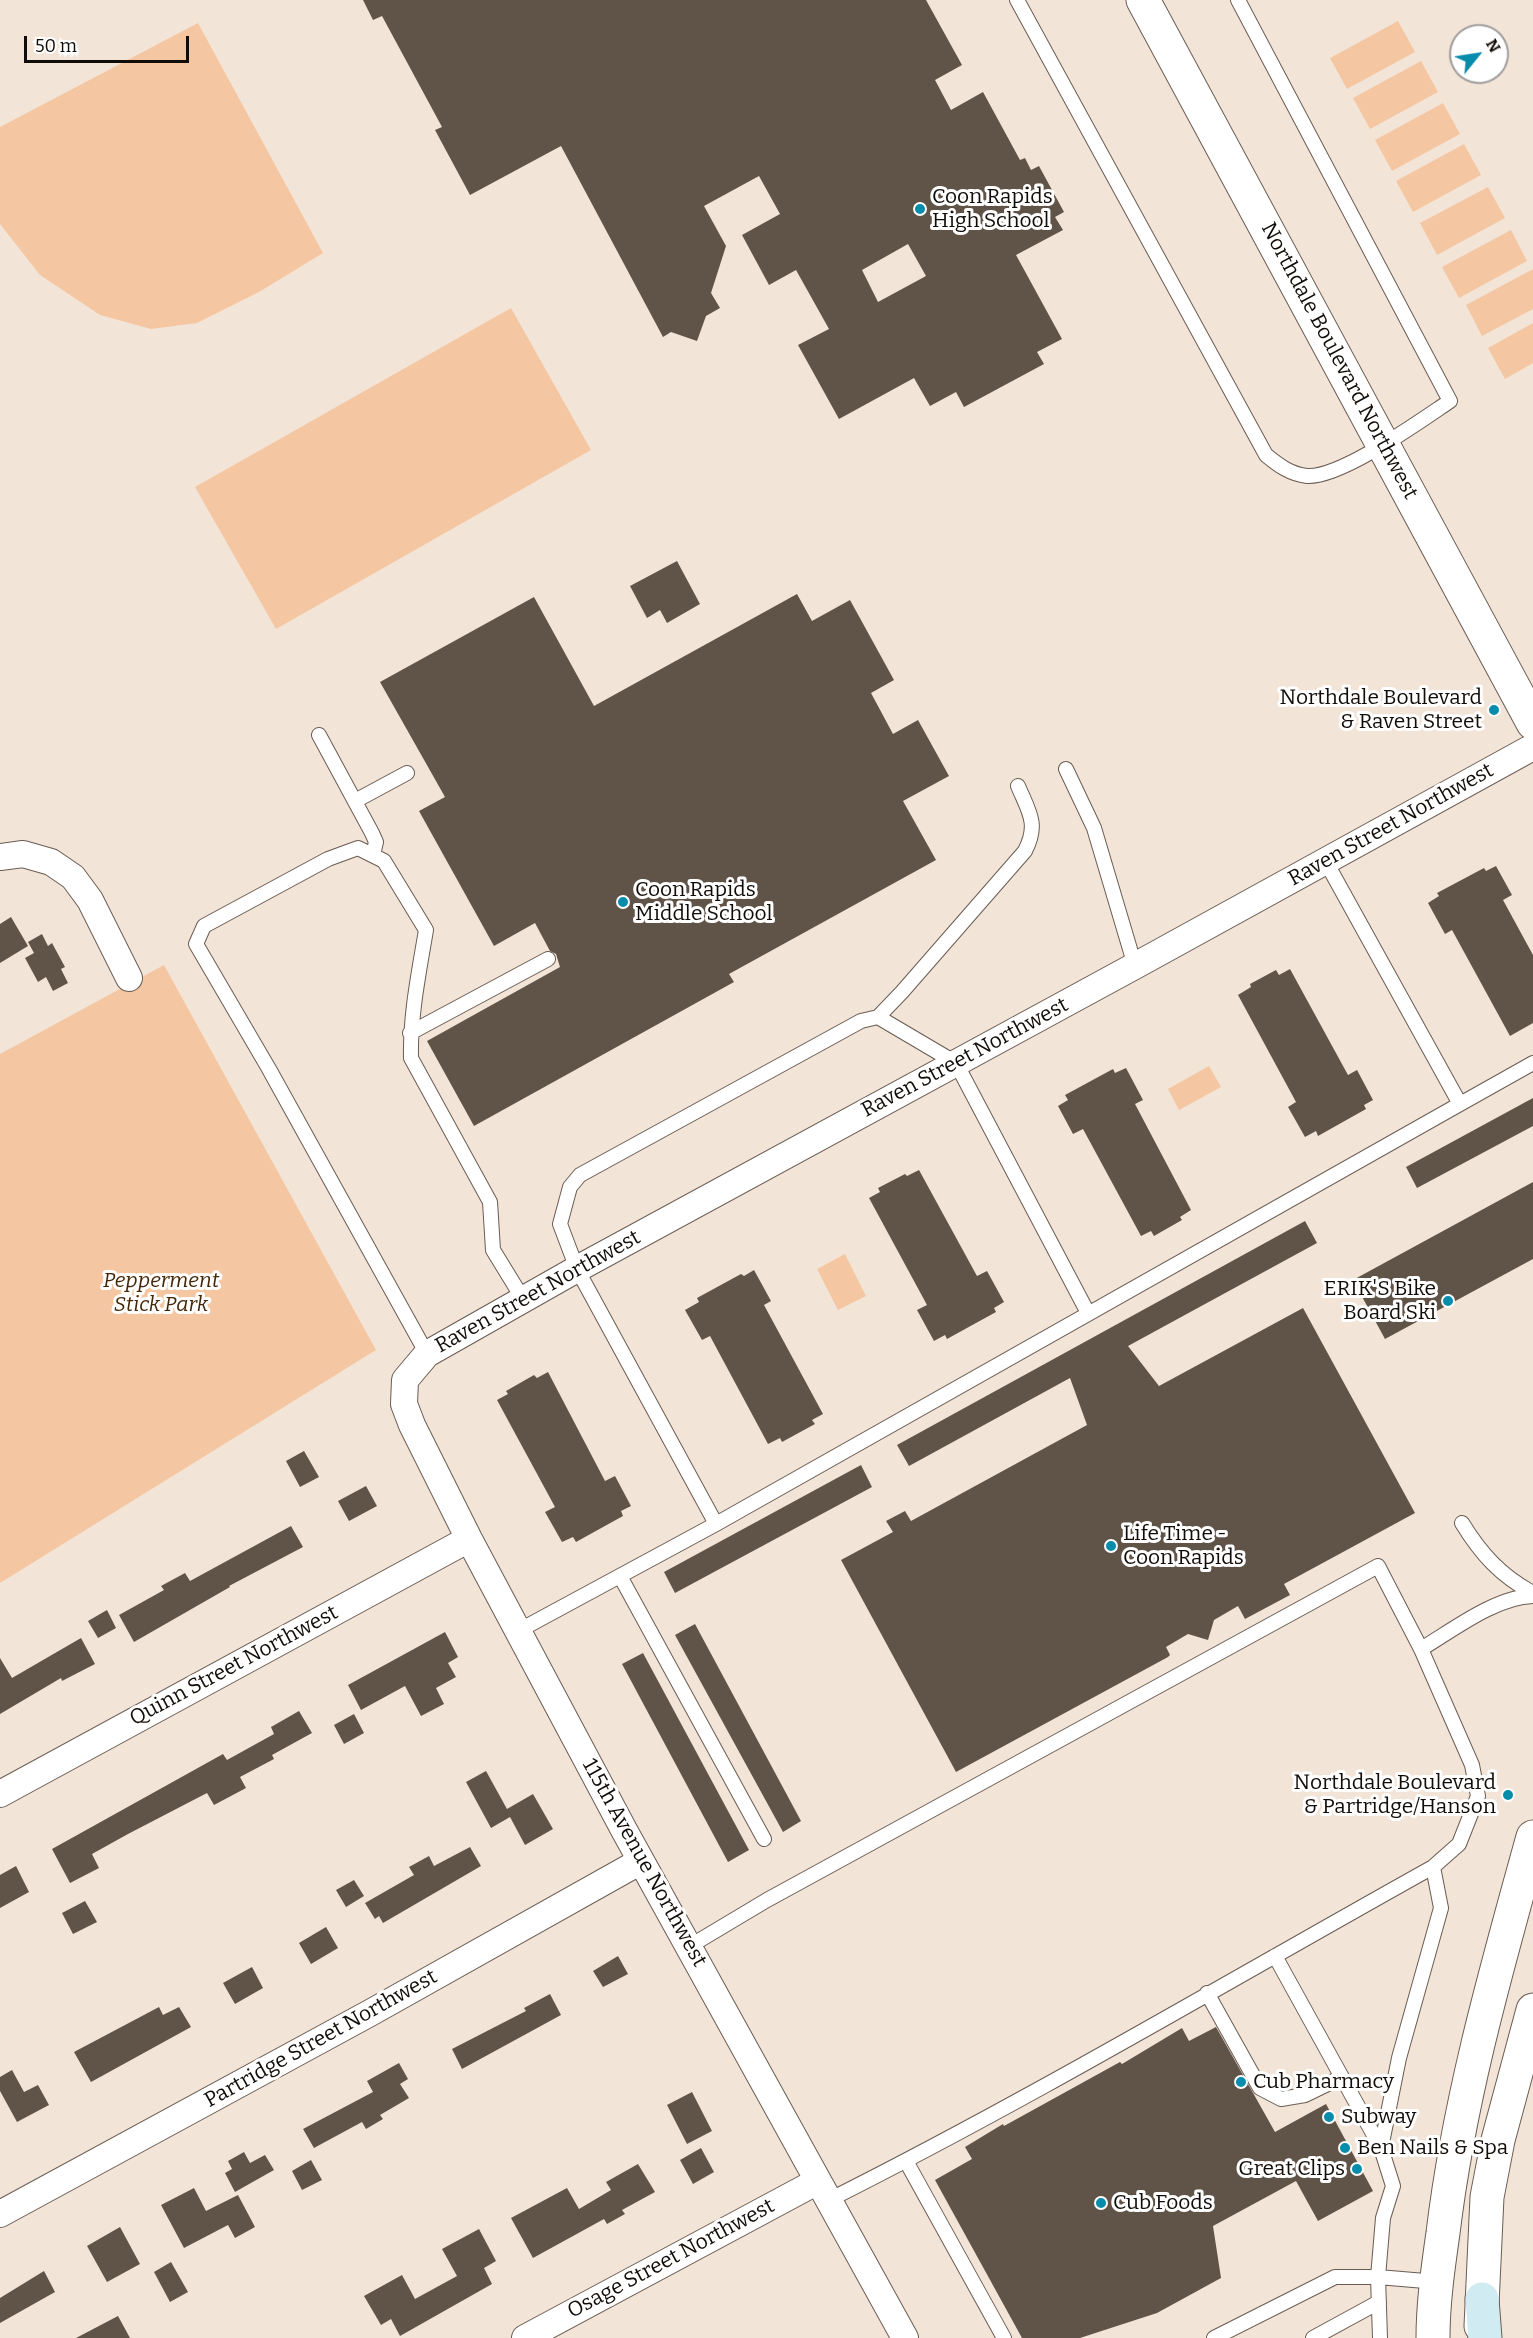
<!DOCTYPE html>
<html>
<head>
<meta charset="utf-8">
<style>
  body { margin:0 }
  #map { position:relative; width:1533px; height:2338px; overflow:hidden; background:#f3e4d8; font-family:Bitter,serif }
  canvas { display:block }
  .north { position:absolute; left:1449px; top:24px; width:60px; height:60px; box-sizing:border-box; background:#fff; border:2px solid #a09e9c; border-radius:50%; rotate:60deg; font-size:16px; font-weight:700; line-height:24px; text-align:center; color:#110c08 }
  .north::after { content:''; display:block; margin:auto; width:21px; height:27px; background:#078cac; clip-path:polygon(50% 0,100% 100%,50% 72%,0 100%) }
  .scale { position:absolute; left:24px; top:36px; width:165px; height:27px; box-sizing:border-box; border:3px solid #110c08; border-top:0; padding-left:8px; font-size:18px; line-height:21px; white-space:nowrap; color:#110c08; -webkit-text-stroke:4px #fff; paint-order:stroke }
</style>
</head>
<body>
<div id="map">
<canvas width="1533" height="2338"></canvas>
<div class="north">N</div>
<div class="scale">50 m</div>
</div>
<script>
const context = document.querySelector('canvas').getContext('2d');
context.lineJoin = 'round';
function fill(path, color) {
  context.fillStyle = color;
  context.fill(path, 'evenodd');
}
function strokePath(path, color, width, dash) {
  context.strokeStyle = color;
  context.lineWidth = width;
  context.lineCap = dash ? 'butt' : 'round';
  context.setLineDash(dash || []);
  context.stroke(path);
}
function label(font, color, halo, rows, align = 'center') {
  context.font = font + ' Bitter,serif';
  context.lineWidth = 6;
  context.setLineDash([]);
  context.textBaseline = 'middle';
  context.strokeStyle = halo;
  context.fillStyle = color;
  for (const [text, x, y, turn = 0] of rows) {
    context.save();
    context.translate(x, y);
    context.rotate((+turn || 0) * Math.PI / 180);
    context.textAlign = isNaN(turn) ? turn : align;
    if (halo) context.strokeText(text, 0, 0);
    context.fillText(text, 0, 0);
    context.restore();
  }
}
fill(new Path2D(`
  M 1398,21 L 1415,52 L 1347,89 L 1330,58 Z
  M 198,23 L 323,253 L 259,292 L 197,323 L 151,329 L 100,315 L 40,275 L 0,224 L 0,127 Z
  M 1421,61 L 1438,92 L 1370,129 L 1353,98 Z
  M 1443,103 L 1460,134 L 1392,171 L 1375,140 Z
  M 1464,144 L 1481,175 L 1413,212 L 1396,181 Z
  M 1488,187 L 1505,218 L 1437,255 L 1420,223 Z
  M 1511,230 L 1527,261 L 1459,298 L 1442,267 Z
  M 1533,269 L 1533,309 L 1482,336 L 1466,305 Z
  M 511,308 L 591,450 L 276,629 L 195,487 Z
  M 1533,323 L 1533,363 L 1505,379 L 1488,348 Z
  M 164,965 L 376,1350 L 0,1583 L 0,1054 Z
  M 1209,1066 L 1221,1087 L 1179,1110 L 1168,1089 Z
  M 845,1254 L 866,1296 L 838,1310 L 817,1269 Z`), '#f4c7a2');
fill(new Path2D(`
  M 363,0 L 926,0 L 962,65 L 935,80 L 951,110 L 983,92 L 1020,160 L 1025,158 L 1031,170 L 1039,166 L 1064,212 L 1055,217 L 1063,230 L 1016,255 L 1062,339 L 1037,352 L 1044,364 L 964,407 L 956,392 L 930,406 L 914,378 L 839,419 L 798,345 L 829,329 L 796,270 L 769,285 L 742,235 L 780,214 L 759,176 L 704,206 L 726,246 L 711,293 L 720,308 L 706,316 L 697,341 L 671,332 L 663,337 L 561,146 L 470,195 L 435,130 L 442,127 L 382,16 L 373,20 ZM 908,244 L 926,276 L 878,302 L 862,270 Z
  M 677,561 L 700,604 L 667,623 L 660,610 L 647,618 L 630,586 Z
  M 797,594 L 812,621 L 850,600 L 894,680 L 871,693 L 893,734 L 918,720 L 949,776 L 903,801 L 936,860 L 729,974 L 734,982 L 474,1126 L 427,1041 L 560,967 L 556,954 L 550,951 L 535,923 L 494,946 L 419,811 L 445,797 L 380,682 L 534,597 L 594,706 Z
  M 1496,866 L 1512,895 L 1503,900 L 1533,955 L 1533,1023 L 1510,1036 L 1452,930 L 1445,934 L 1428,903 L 1439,896 L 1437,893 L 1484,868 L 1486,871 Z
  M 11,917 L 28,946 L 0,963 L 0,924 Z
  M 42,934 L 48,946 L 52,943 L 65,967 L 61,969 L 68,983 L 53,991 L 46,977 L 38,982 L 25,958 L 34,953 L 28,942 Z
  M 1290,969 L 1348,1075 L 1357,1070 L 1373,1100 L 1364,1105 L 1366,1109 L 1318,1136 L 1316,1131 L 1305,1137 L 1288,1107 L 1296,1102 L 1238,995 L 1251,987 L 1250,984 L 1276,970 L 1279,975 Z
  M 1126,1068 L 1143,1100 L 1135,1104 L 1191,1210 L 1180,1217 L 1182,1220 L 1154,1236 L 1151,1231 L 1141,1236 L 1083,1129 L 1073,1134 L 1058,1106 L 1068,1100 L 1065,1095 L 1113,1069 L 1115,1073 Z
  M 1533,1098 L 1533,1126 L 1417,1188 L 1406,1167 Z
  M 919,1170 L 977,1276 L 987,1271 L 1004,1302 L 994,1308 L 996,1312 L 947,1339 L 945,1335 L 934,1341 L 917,1310 L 927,1305 L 869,1198 L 880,1192 L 878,1188 L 905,1174 L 907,1176 Z
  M 1533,1182 L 1533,1259 L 1385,1339 L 1353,1280 Z
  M 1305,1221 L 1317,1243 L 1128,1346 L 1159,1386 L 1303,1308 L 1415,1513 L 1284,1584 L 1290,1595 L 1245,1619 L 1238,1606 L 1214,1620 L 1208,1640 L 1188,1634 L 1166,1647 L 1170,1655 L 1168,1657 L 956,1772 L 841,1560 L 893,1532 L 886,1521 L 905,1511 L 911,1521 L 1087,1425 L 1070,1378 L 909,1466 L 897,1445 Z
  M 754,1270 L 771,1301 L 764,1305 L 823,1414 L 812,1420 L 815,1424 L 782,1442 L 780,1438 L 768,1444 L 710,1336 L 702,1340 L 685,1310 L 699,1302 L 697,1298 L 741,1274 L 744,1276 Z
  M 548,1372 L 605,1481 L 615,1476 L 631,1506 L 621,1511 L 623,1516 L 576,1542 L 573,1537 L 562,1542 L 545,1512 L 555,1507 L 497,1400 L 508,1394 L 506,1391 L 534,1375 L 537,1378 Z
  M 304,1451 L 319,1477 L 300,1487 L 286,1461 Z
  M 861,1465 L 872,1487 L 675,1593 L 664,1572 Z
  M 366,1486 L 377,1506 L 349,1521 L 338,1501 Z
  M 291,1526 L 303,1547 L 229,1586 L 230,1587 L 134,1642 L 119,1615 L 164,1590 L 161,1586 L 185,1573 L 190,1581 Z
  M 107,1610 L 116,1628 L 98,1638 L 88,1621 Z
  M 695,1624 L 801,1821 L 783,1832 L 675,1635 Z
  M 445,1632 L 458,1657 L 448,1663 L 456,1677 L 436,1688 L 444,1704 L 421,1716 L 405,1686 L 361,1710 L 348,1685 Z
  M 81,1638 L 95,1664 L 62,1681 L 61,1678 L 0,1714 L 0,1658 L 12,1678 Z
  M 643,1653 L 749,1850 L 728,1862 L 622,1664 Z
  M 299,1711 L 312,1733 L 272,1755 L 274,1759 L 240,1777 L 246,1788 L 214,1805 L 207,1793 L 128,1834 L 92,1854 L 99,1868 L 70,1883 L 52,1849 L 223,1754 L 227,1760 L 274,1734 L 271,1727 Z
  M 354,1714 L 364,1733 L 344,1744 L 334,1725 Z
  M 486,1771 L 507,1809 L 533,1794 L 553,1829 L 525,1845 L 510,1817 L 491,1828 L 466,1782 Z
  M 470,1847 L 481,1866 L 383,1923 L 379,1916 L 375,1919 L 365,1903 L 414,1875 L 409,1867 L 429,1856 L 434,1866 Z
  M 16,1866 L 29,1892 L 0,1908 L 0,1875 Z
  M 354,1880 L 364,1896 L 346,1907 L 336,1890 Z
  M 85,1901 L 97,1922 L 73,1934 L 62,1913 Z
  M 326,1927 L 338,1948 L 311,1964 L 299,1943 Z
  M 618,1956 L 628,1974 L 603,1987 L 593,1971 Z
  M 252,1967 L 263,1988 L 235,2004 L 223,1983 Z
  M 550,1994 L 561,2015 L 462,2069 L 452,2049 L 526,2011 L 524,2008 Z
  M 159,2007 L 163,2015 L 179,2007 L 191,2027 L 91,2082 L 74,2052 Z
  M 1216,2027 L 1275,2132 L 1326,2104 L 1373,2191 L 1318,2221 L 1296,2181 L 1213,2226 L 1221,2278 L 1157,2313 L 1080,2338 L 1022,2338 L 935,2180 L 972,2159 L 965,2147 L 1003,2124 L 1004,2126 L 1120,2062 L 1122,2064 L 1182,2028 L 1189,2041 Z
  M 399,2063 L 408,2079 L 400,2084 L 409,2098 L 380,2115 L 383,2119 L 366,2129 L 362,2122 L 314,2148 L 303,2129 L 373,2092 L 367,2081 Z
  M 12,2070 L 24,2092 L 38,2085 L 49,2105 L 17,2122 L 0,2091 L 0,2077 Z
  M 692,2092 L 712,2131 L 687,2144 L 667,2105 Z
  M 701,2148 L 714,2172 L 693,2184 L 680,2160 Z
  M 244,2152 L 250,2163 L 265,2155 L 274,2170 L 235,2192 L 225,2173 L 232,2169 L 228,2161 Z
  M 311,2160 L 322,2180 L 302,2190 L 292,2171 Z
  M 638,2164 L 655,2192 L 622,2210 L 625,2214 L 607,2224 L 604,2219 L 533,2258 L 511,2218 L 567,2188 L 579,2209 L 611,2190 L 606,2182 Z
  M 194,2188 L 206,2211 L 238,2195 L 255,2227 L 235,2238 L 228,2225 L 184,2248 L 161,2205 Z
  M 120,2227 L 140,2264 L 107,2282 L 87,2246 Z
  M 479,2229 L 496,2261 L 484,2268 L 492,2284 L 400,2336 L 391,2319 L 381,2325 L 364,2296 L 402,2275 L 415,2299 L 457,2276 L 442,2249 Z
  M 171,2262 L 188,2292 L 170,2302 L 154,2272 Z
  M 44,2271 L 55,2292 L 0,2323 L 0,2298 Z
  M 118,2316 L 130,2338 L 76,2338 Z`), '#605449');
const service = new Path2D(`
  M 1017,0 L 1266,455 C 1278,465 1290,474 1307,476 C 1341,478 1420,421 1450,401 L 1238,0
  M 319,735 L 372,833 L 376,842 L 373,855
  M 1066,769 L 1094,828 L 1135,966
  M 355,801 L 407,773
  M 878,1017 L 902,992 L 1025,851 C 1039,824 1029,812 1018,786
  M 410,1033 L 548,959
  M 1460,1104 L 1533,1063
  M 427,1354 L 269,1069 L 196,944 L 204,926 L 328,859 L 358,848 L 384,861 L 426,930 C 419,972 410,1015 411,1058 L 490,1202 L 493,1250 L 523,1299
  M 1462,1523 C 1481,1554 1501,1576 1533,1593
  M 716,1524 L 577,1269 L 560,1224 L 570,1187 L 580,1175 L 861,1021 L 878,1017 L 956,1063 L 1088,1313
  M 620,1576 L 764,1839
  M 518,1631 L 716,1524 L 1460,1104 L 1326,862
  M 1421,1649 C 1453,1630 1495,1597 1533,1596
  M 690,1946 L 767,1900 L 1378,1566 L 1421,1649 L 1472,1765 L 1478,1796 L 1459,1844 L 1433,1867 C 1232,1979 1034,2097 829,2200
  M 1275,1956 L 1381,2148 L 1393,2186 L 1383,2218 L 1378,2277 L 1380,2338
  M 1207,1993 L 1260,2088 L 1281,2099 L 1305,2095 L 1342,2077
  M 1381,2148 L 1399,2058 L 1441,1908 L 1433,1867
  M 906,2161 L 1004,2338
  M 1214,2338 L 1335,2277 L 1378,2277 L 1437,2282
  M 1313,2338 L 1379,2302`);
const minor = new Path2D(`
  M 0,857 L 23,854 L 51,862 L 73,877 L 90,900 L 129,978
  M 0,1794 L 469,1539
  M 0,2214 L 370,2013 L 641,1861
  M 525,2338 L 818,2181
  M 905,2338 L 624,1830 L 469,1539 L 412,1425 L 404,1404 L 405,1380 L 427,1354 L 577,1269 L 1142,962 L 1533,747`);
const tertiary = new Path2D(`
  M 1143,0 L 1533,723
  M 1481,2326 L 1487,2197 L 1498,2140 L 1533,2010
  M 1433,2338 C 1433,2303 1438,2268 1443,2233 C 1459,2099 1497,1967 1533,1837`);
const secondary = new Path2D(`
  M 1482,2299 L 1485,2338`);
strokePath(service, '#6a5c52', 16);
strokePath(minor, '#6a5c52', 28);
strokePath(tertiary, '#6a5c52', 35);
strokePath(secondary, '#6a5c52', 35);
strokePath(service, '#fff', 14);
strokePath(minor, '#fff', 26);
strokePath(tertiary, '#fff', 33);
strokePath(secondary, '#d1ebf3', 33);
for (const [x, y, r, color] of [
  [920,209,6,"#078cac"],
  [1494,710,6,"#078cac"],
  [623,902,6,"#078cac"],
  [1448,1301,6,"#078cac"],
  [1111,1546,6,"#078cac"],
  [1508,1795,6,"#078cac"],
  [1241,2082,6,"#078cac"],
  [1329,2117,6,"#078cac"],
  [1345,2148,6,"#078cac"],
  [1357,2169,6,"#078cac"],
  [1101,2203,6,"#078cac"]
]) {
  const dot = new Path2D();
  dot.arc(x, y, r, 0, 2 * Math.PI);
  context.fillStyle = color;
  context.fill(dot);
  strokePath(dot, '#fff', 2);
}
label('21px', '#110c08', '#fff', [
  ["Coon Rapids",932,197],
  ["High School",932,221],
  ["Northdale Boulevard",1482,698,"right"],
  ["& Raven Street",1482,722,"right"],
  ["Coon Rapids",635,890],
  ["Middle School",635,914],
  ["ERIK'S Bike",1436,1289,"right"],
  ["Board Ski",1436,1313,"right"],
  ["Life Time -",1123,1534],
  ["Coon Rapids",1123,1558],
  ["Northdale Boulevard",1496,1783,"right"],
  ["& Partridge/Hanson",1496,1807,"right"],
  ["Cub Pharmacy",1253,2082],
  ["Subway",1341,2117],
  ["Ben Nails & Spa",1357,2148],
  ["Great Clips",1345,2169,"right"],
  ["Cub Foods",1113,2203]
], 'left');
label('21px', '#110c08', '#fff', [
  ["Northdale Boulevard Northwest",1339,361,62],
  ["Raven Street Northwest",1391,825,-29],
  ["Raven Street Northwest",965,1058,-28],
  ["Raven Street Northwest",538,1292,-29],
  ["Quinn Street Northwest",234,1666,-28],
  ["115th Avenue Northwest",644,1863,61],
  ["Partridge Street Northwest",321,2039,-29],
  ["Osage Street Northwest",671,2259,-28]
]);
label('italic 21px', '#452606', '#fff', [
  ["Pepperment",161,1281],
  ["Stick Park",161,1305]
]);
</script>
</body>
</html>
